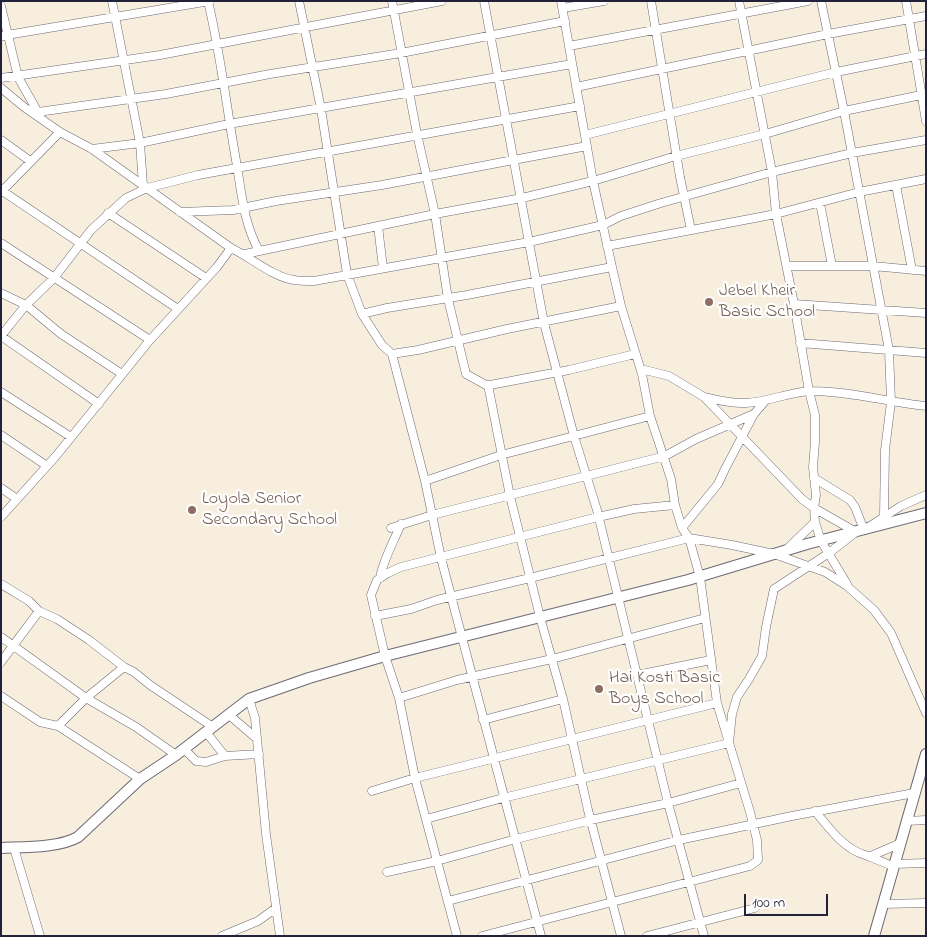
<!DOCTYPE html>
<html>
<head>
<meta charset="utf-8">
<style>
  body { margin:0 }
  #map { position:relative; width:927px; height:937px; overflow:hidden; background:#f8eedd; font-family:"Indie Flower",sans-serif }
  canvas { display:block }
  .frame { position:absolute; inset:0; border:2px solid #22223b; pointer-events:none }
  .scale { position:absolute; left:744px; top:894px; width:84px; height:22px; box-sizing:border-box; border:2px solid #22223b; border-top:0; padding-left:6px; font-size:15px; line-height:18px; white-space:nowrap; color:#22223b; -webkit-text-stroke:4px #fff; paint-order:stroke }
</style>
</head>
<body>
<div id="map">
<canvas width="927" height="937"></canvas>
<div class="frame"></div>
<div class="scale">100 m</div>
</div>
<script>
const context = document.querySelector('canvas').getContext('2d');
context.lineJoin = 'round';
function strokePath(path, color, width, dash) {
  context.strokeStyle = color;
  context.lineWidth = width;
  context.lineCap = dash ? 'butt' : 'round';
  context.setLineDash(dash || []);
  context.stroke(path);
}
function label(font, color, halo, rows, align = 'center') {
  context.font = font + ' "Indie Flower",sans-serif';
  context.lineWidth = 4.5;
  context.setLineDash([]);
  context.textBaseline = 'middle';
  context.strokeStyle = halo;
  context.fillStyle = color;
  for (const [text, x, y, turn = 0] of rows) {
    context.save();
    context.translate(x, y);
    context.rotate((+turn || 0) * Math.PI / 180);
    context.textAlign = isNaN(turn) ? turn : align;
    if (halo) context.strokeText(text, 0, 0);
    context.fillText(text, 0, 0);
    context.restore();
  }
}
const minor = new Path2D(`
  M 112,1 L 140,143 L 143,185
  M 208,1 C 221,56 227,111 237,166 C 242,197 244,223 259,251
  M 299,1 L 321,109 L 347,274 L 362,314 L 387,308 L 467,295 L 612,267
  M 392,1 L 417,134 L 435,214 L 448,299 L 466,374 L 486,385 L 490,385 L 569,370 L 635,354
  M 484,1 L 544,323 L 574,436 L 597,510 L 668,803 L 704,936
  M 651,1 L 680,177 L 691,230
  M 739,1 L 772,172 L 776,214 L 794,304 L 809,391 L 815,415 L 815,442 L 813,467 L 816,495 L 814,508 L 815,522 L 821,541 L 847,584
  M 821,1 L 844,111 L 889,350 L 891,402 L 885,450 L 884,516
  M 906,1 L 926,121
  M 1,6 L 18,77 L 40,116
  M 563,8 L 604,1
  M 1,36 L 210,1
  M 569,46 L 808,1
  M 1,78 L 160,55 L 442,1
  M 576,87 L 828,34 L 926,16
  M 1,88 L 24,107 L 60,132 L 92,149 L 231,248 L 217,267 L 150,340 L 56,456 L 1,517
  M 38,112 L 166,94 L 270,74 L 401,53 L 565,21
  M 585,135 L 836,72 L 926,54
  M 1,140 L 30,161
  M 92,149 L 140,143 L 229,124 L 572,64
  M 896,185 L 912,270
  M 1,190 C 60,230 119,270 178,309
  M 1,192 L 60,132
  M 820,203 L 832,266
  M 180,212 L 233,210 L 276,201 L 382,185 L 587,146
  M 108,213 L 206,278
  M 378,226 L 383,268
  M 1,243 L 150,340
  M 607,246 L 776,214 L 859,192 L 926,179
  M 231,248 C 250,257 273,277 294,280 C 300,281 307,281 314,281 L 529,242 L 603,225 L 621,216 L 661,203 L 772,172 L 852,153 L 926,140
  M 245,254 L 435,214 L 522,198 L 593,181 L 676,156 L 765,134 L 844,111 L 926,94
  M 787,266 L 873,266 L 926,271
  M 1,293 L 26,305 L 61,334 L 122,374
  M 794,304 L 926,313
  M 362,314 L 382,345 L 392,354 L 418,350 L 507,329 L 621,306
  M 1,336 L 26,305 L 54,278 L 91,230 L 126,198 L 147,188 L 198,175 L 580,106
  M 1,336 L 99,404
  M 800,343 L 926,353
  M 392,354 L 425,481 L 441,558 L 541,936
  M 488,385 L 510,496 L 540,617 L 563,699 L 588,810 L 621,936
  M 1,392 L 71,437
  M 704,397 C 717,400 732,404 746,403 C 768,402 789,392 811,391 C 850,391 887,402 926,406
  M 1,435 L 47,466
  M 814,478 L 850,500 L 855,507 L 864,530 L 901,506 L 926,495
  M 425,481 L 501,455 L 650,416
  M 1,488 L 17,499
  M 391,528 L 432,515 L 665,456 L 696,439 L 754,414
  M 682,528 L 718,484 L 725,469 L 754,414 L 766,400
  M 786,550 L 815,522
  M 380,578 C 383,560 394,541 401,524
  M 1,584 L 29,601 L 39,611 L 57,619 L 89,640 L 124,667 L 134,672 L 150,685 L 213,727
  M 375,616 L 411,609 L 437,600 L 530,578 L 689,538 L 732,545 L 774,554 L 825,572 L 847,586 L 874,610 L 891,633 L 926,713
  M 1,637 L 86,698 L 136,727 L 176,755
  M 1,662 L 39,611
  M 637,675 L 711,660
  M 1,696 L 40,722 L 58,726 L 140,779
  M 399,698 L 457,680 L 552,659 L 705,618
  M 249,699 L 255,718 L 266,834 L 280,936
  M 228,714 L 256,738
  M 483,720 L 563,699
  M 58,726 L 86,698 L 124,667
  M 206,732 L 225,756
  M 184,749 L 196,761 L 206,762 L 225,756 L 259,754
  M 372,791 L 415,778 L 717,703
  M 815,811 C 829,828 844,849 865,855 C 875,859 884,862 894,867
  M 426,819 L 503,798 L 729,743 L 732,714 L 737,697 L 749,679 L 762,656 L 766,627 L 774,589 L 829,553 L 856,532 L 814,508 L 802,499 L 704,397 L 669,376 L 641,369
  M 907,821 L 926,820
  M 14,848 L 40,936
  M 871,856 L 901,843
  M 894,864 L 926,863
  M 387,872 L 437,861 L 516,839 L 591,820 L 668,803 L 741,783
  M 448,901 L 679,840 L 792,816 L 914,793
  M 883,904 L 926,903
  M 222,936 L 258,921 L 276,908
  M 457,936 L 415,778 L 399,698 L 385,656 L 371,595 L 377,580 L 388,573 L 401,567 L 598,517 L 634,509 L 675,505
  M 482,936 L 750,866 L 758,860 L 757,840 L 750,812 L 717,703 L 700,577 L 689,538 L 682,528 L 675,505 L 671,479 L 650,416 L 642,374 L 621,306 L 612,267 L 593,181 L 561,1
  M 647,936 L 755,908`);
const major = new Path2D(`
  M 1,848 C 24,847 59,848 78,837 L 140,779 L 176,755 L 249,699 L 309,678 L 385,656 L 688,580 L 807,544 L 926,513
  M 874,936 L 926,754`);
strokePath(minor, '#6d6974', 9);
strokePath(major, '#6d6974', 12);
strokePath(minor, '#fff', 8);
strokePath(major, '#fff', 10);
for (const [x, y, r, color] of [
  [709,302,5,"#8d6e63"],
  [192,510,5,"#8d6e63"],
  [599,689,5,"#8d6e63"]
]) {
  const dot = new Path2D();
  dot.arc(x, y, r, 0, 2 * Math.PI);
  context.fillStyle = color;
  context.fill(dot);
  strokePath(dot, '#fff', 2);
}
label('18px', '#785e54', '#fff', [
  ["Jebel Kheir",719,292],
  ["Basic School",719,313],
  ["Loyola Senior",202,500],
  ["Secondary School",202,521],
  ["Hai Kosti Basic",609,679],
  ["Boys School",609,700]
], 'left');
</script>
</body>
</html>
